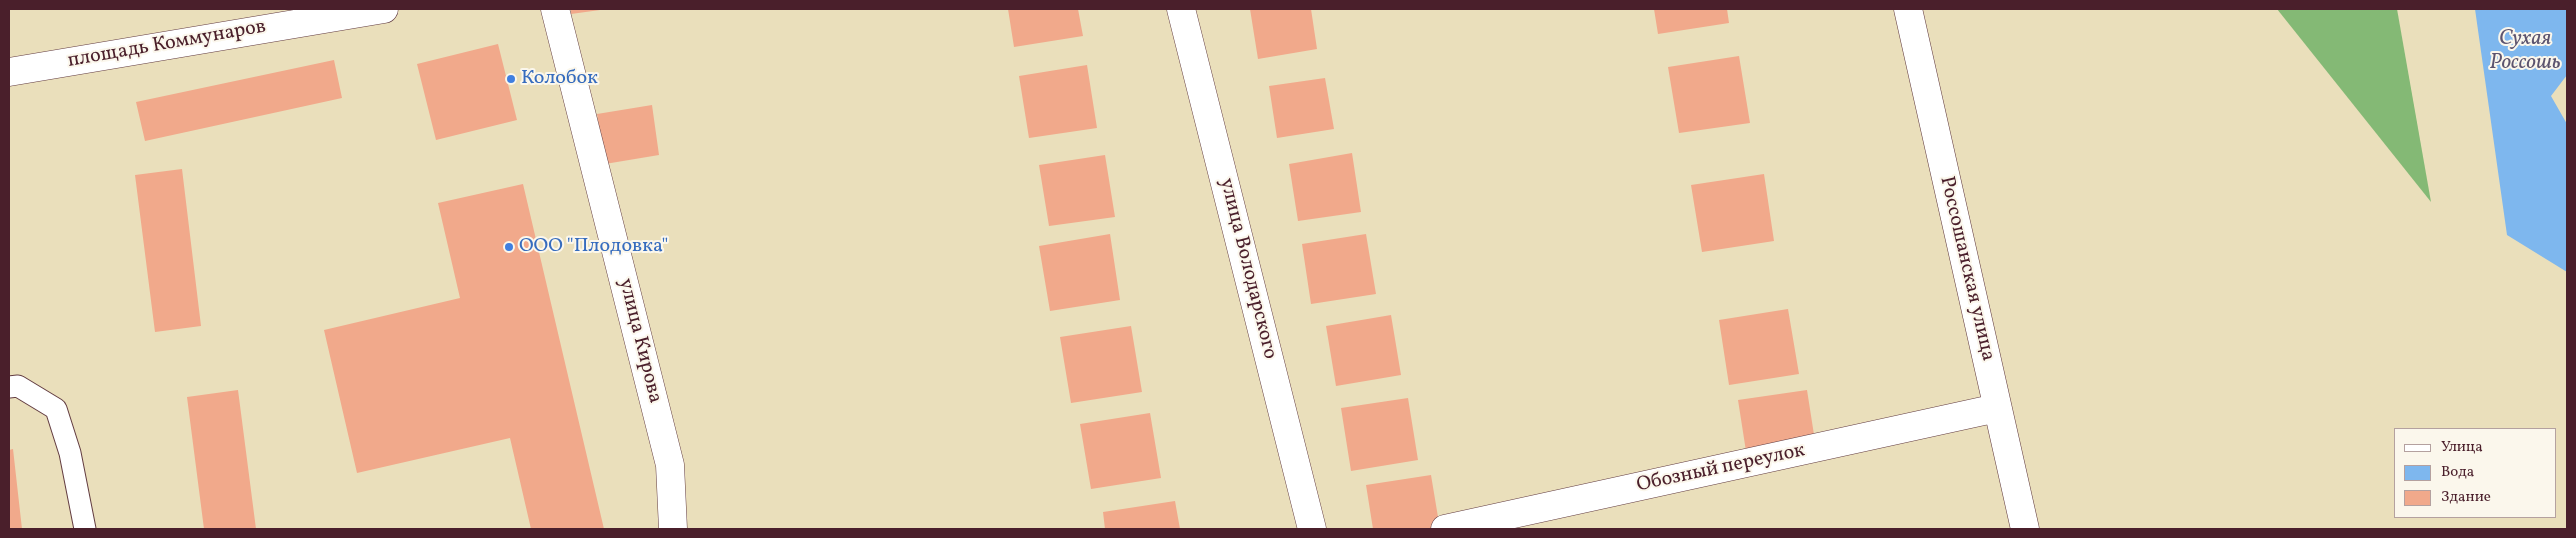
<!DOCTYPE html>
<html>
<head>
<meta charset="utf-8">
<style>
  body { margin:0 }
  #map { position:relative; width:2576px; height:538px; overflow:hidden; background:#eadfbb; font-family:Vollkorn,serif }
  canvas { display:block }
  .frame { position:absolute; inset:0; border:10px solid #4a1f2b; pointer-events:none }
  .legend { position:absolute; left:2394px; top:428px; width:162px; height:90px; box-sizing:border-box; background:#fbf7ec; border:1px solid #b4a19f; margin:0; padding:6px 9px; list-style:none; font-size:15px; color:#4a1f2b }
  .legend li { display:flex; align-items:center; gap:10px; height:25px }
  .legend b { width:25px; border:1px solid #b4a19f }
</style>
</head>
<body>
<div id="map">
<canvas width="2576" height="538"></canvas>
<div class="frame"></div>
<ul class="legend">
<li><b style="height:6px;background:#fff"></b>Улица</li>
<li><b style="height:14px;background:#7eb7ee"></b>Вода</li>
<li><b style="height:14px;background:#f1a98b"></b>Здание</li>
</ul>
</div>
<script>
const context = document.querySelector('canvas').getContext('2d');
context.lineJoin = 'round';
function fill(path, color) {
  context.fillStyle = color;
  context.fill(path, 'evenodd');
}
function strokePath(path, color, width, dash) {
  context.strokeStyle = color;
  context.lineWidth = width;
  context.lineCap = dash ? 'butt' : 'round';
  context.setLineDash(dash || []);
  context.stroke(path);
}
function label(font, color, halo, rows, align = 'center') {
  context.font = font + ' Vollkorn,serif';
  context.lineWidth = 4;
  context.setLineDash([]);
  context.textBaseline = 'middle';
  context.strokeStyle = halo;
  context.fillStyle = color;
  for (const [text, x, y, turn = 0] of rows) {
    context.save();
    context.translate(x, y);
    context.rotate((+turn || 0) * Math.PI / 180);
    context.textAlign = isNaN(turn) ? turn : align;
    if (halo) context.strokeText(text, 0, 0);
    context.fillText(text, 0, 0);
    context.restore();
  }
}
fill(new Path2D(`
  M 2277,9 L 2397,9 L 2431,202 Z`), '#84b975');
fill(new Path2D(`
  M 2475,9 L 2567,9 L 2567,75 L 2551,96 L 2567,124 L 2567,272 L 2507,235 Z`), '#7eb7ee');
fill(new Path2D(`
  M 571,9 L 600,9 L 600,10 L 571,14 Z
  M 1008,9 L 1078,9 L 1083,36 L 1014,47 Z
  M 1250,9 L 1311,9 L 1317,49 L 1258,59 Z
  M 1654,9 L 1727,9 L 1729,23 L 1658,34 Z
  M 498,44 L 517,120 L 436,140 L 417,64 Z
  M 1739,56 L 1750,123 L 1679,133 L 1668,67 Z
  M 334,60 L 342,98 L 145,141 L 136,102 Z
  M 1087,65 L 1097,128 L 1029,138 L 1019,76 Z
  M 1325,78 L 1334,129 L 1277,138 L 1269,86 Z
  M 652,105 L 659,155 L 605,164 L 597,114 Z
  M 1352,153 L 1361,212 L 1298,221 L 1289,164 Z
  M 1105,155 L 1115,217 L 1049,226 L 1039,165 Z
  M 182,169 L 201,326 L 155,332 L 135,175 Z
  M 1764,174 L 1774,241 L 1702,252 L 1691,185 Z
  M 523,184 L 604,529 L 531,529 L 510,438 L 357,473 L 324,330 L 460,298 L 438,203 Z
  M 1110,234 L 1120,300 L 1050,311 L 1039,246 Z
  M 1366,234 L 1376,294 L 1311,304 L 1302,244 Z
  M 1788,309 L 1799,374 L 1729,385 L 1719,320 Z
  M 1391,315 L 1401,375 L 1336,386 L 1326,326 Z
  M 1131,326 L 1142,392 L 1071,403 L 1060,337 Z
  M 238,390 L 256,529 L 204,529 L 187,397 Z
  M 1807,390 L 1817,454 L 1748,464 L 1738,400 Z
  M 1408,398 L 1418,460 L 1351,471 L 1341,408 Z
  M 1150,413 L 1161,478 L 1091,489 L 1080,424 Z
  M 13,449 L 22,529 L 9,529 L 9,450 Z
  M 1431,475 L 1440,529 L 1373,529 L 1366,485 Z
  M 1175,501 L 1180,529 L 1105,529 L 1103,512 Z`), '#f1a98b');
const lane = new Path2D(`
  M 9,387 L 18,386 L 56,409 L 70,453 L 85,529`);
const street = new Path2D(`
  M 555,9 L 670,465 L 673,529
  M 1181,9 L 1312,529
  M 1908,9 L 2025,529
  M 9,72 L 384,9
  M 1445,529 L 1997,408`);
strokePath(lane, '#623c41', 23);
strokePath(street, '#623c41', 29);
strokePath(lane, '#fff', 21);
strokePath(street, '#fff', 28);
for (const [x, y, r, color] of [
  [511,79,5,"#3f7fe0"],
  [509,247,5,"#3f7fe0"]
]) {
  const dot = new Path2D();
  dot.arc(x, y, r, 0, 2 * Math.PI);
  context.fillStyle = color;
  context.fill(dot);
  strokePath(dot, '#fbf7ec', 2);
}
label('20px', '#4a1f2b', '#fbf7ec', [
  ["площадь Коммунаров",167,45,-10],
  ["улица Володарского",1247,269,76],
  ["Россошанская улица",1966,269,77],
  ["улица Кирова",639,341,76],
  ["Обозный переулок",1721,469,-12]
]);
label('20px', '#366cbe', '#fbf7ec', [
  ["Колобок",521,79],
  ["ООО \"Плодовка\"",519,247]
], 'left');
label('italic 21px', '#5c546f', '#fbf7ec', [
  ["Сухая",2525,40],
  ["Россошь",2525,64]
]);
</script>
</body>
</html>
